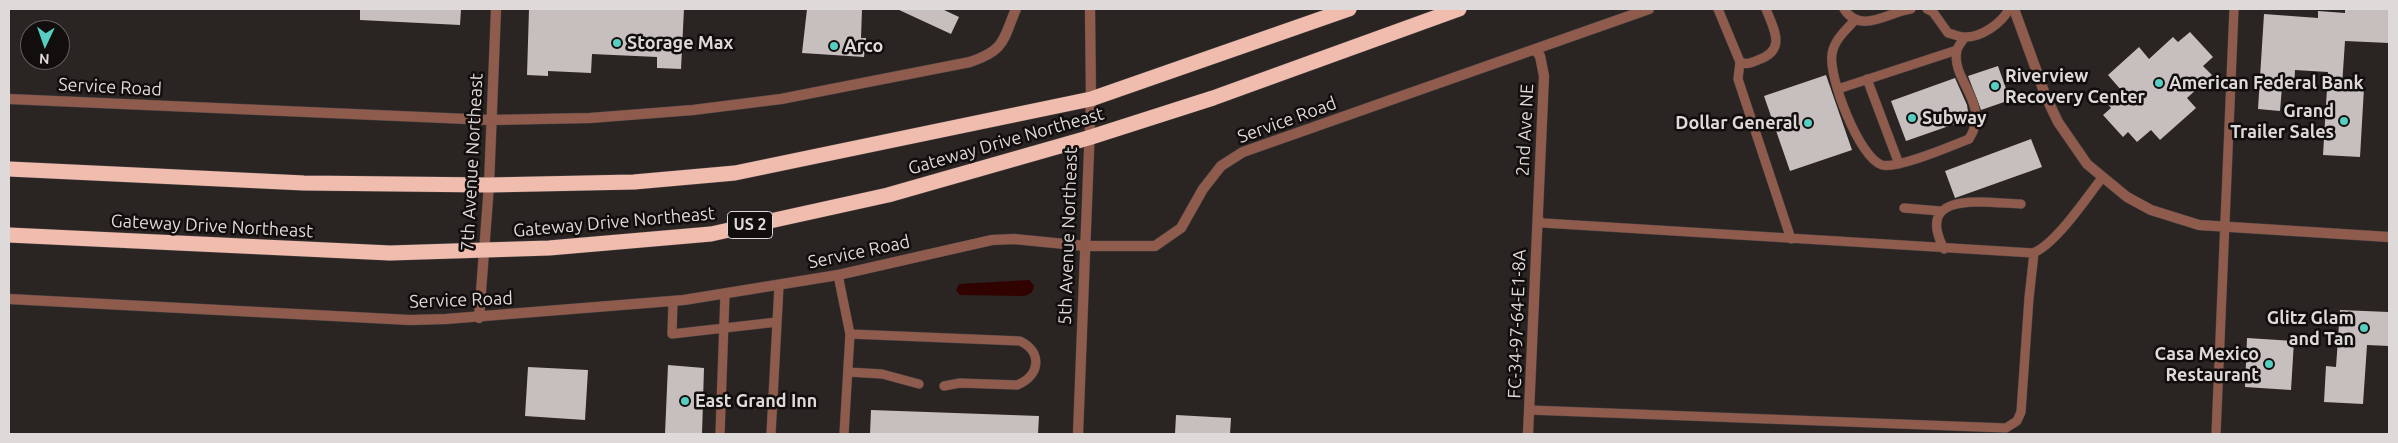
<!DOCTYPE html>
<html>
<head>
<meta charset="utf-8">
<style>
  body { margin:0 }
  #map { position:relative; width:2398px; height:443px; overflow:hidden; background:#2a2423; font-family:Ubuntu,sans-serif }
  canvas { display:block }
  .frame { position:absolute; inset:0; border:10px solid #dedad9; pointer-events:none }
  .north { position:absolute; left:20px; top:20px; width:50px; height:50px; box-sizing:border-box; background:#110e0d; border:1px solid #63605f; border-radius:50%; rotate:183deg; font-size:14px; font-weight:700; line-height:20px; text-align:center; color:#dedad9 }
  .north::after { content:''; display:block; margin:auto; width:18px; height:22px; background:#57cec2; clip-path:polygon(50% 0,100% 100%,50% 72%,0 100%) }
</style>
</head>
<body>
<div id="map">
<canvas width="2398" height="443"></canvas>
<div class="frame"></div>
<div class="north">N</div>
</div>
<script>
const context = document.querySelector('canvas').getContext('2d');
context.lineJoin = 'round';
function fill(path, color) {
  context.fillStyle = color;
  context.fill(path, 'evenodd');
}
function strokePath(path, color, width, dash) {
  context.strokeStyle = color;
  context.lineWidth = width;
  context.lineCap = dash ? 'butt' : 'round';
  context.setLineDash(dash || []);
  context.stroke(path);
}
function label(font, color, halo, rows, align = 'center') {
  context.font = font + ' Ubuntu,sans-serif';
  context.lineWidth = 5;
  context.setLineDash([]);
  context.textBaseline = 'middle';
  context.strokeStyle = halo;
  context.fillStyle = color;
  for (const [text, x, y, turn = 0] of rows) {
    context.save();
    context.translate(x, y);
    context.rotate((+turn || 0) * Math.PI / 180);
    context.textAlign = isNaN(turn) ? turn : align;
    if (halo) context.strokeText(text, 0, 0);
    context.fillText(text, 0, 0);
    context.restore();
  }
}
fill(new Path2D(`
  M 1029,280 L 1034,285 C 1033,292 1031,294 1024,296 L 960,295 L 956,290 L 959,284 Z`), '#300200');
fill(new Path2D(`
  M 360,9 L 461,9 L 460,25 L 360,20 Z
  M 529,9 L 684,9 L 681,69 L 657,68 L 657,57 L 592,54 L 591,73 L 548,71 L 548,76 L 527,75 Z
  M 807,9 L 862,9 L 861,38 L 866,38 L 864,57 L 802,53 Z
  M 897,9 L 942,9 L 959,17 L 951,34 Z
  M 2345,9 L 2389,9 L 2389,43 L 2345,41 L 2342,86 L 2364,88 L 2360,157 L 2323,155 L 2328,72 L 2295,70 L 2294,88 L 2282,87 L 2280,111 L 2258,109 L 2264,14 L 2318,18 L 2318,11 L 2345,13 Z
  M 2190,32 L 2213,57 L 2203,66 L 2212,75 L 2187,98 L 2196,108 L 2160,140 L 2151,130 L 2137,142 L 2128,132 L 2123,137 L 2103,115 L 2111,108 L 2107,103 L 2121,90 L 2108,75 L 2139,47 L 2149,59 L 2173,37 L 2178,42 Z
  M 1998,66 L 2010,100 L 1981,110 L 1968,76 Z
  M 1826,75 L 1852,150 L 1790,171 L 1764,96 Z
  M 1955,78 L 1967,105 L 1969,119 L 1906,141 L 1891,101 Z
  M 2031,139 L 2042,167 L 1955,198 L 1945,171 Z
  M 2340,310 L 2389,312 L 2389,346 L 2367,345 L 2363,404 L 2324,402 L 2326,366 L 2336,367 Z
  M 2247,338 L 2294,341 L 2291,390 L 2245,387 Z
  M 668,365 L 704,368 L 702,434 L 665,434 Z
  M 528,367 L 588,370 L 585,420 L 525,416 Z
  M 871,410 L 1039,416 L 1038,434 L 870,434 Z
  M 1176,415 L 1231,418 L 1230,434 L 1175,434 Z`), '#c7bfbd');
const lane = new Path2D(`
  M 1718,9 L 1740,62 C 1747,65 1751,63 1758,60 C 1787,50 1774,30 1766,9
  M 1844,9 C 1861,35 1888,12 1911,9
  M 1927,9 L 1933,12 L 1948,33 C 1953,34 1959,37 1964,37 C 1981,38 2002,23 2009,9
  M 1855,20 C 1846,30 1834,40 1832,54 C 1828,76 1859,158 1882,165 C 1898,169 1951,146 1969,139 C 1992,104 1950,80 1957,50 C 1958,46 1962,41 1965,37
  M 1740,62 L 1738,79 L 1791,239
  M 1867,79 L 1899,164
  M 1838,89 L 1957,50
  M 1904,208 L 1940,211
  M 1538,215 L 1539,221 L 1543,223 L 2033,253 C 2056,244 2086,198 2102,178
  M 1944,249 C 1913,189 1987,203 2021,204
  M 838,275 L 850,334 L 844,434
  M 673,301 L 672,334 L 777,322
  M 850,334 L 1020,341 C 1043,352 1040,376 1017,385 L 960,383 L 944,386
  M 848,372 L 882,374 L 919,384
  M 1529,410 L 2006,428 L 2017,421 L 2021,412 L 2029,298 L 2034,253
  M 720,434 L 725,294
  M 771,434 L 779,286
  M 2216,434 L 2234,9`);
const street = new Path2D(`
  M 2014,9 L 2046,97 L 2058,122 L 2087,164 L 2127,197 L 2151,210 L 2199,225 L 2389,237
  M 9,99 L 490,120 L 590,118 L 693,110 L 781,99 L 970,62 C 1006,50 1003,39 1016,9
  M 9,299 L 410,320 L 446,319 L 684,300 L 838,275 L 992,240 L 1014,239 L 1085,246 L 1155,246 L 1181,228 L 1203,189 L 1221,166 L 1243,152 L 1649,9
  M 479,318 L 489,185 L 496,9
  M 1078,434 L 1091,99 L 1090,9
  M 1528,434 L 1544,76 L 1540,56 L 1535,49`);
const highway = new Path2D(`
  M 9,169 L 304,183 L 489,185 L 634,182 L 735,173 L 1091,99 L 1349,9
  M 9,235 L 390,253 L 549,248 L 711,234 L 888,195 L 1088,138 L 1213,98 L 1459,9`);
strokePath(lane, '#474140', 10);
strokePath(street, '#474140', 11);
strokePath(highway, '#474140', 16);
strokePath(lane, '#8e5b4d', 9);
strokePath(street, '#8e5b4d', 10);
strokePath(highway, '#efbcad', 15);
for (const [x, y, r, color] of [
  [617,43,5,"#57cec2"],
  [834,46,5,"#57cec2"],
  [2159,83,5,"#57cec2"],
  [1995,86,5,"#57cec2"],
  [1912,118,5,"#57cec2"],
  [2344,121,5,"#57cec2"],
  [1808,123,5,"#57cec2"],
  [2364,328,5,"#57cec2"],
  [2269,364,5,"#57cec2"],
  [685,401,5,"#57cec2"]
]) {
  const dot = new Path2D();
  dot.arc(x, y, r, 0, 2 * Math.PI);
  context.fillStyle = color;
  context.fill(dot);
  strokePath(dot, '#110e0d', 2);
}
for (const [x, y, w] of [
  [750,225,45]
]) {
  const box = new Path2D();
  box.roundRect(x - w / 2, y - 13.5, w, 27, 4);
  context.fillStyle = '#110e0d';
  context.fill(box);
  strokePath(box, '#dedad9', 1);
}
label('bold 16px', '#dedad9', null, [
  ["US 2",750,225]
]);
label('bold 18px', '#dedad9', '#110e0d', [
  ["Storage Max",627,43],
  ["Arco",844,46],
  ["Riverview",2005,76],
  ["Recovery Center",2005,97],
  ["American Federal Bank",2169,83],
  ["Grand",2334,111,"right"],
  ["Trailer Sales",2334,132,"right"],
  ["Subway",1922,118],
  ["Dollar General",1798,123,"right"],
  ["Glitz Glam",2354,318,"right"],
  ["and Tan",2354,339,"right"],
  ["Casa Mexico",2259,354,"right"],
  ["Restaurant",2259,375,"right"],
  ["East Grand Inn",695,401]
], 'left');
label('18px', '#dedad9', '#110e0d', [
  ["Service Road",110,87,3],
  ["Service Road",1287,120,-20],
  ["2nd Ave NE",1525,130,-87],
  ["Gateway Drive Northeast",1006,141,-16],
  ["7th Avenue Northeast",472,162,-87],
  ["Gateway Drive Northeast",614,222,-5],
  ["Gateway Drive Northeast",212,226,3],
  ["5th Avenue Northeast",1068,236,-88],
  ["Service Road",859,252,-12],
  ["Service Road",461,300,-2],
  ["FC-34-97-64-E1-8A",1517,324,-88]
]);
</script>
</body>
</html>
